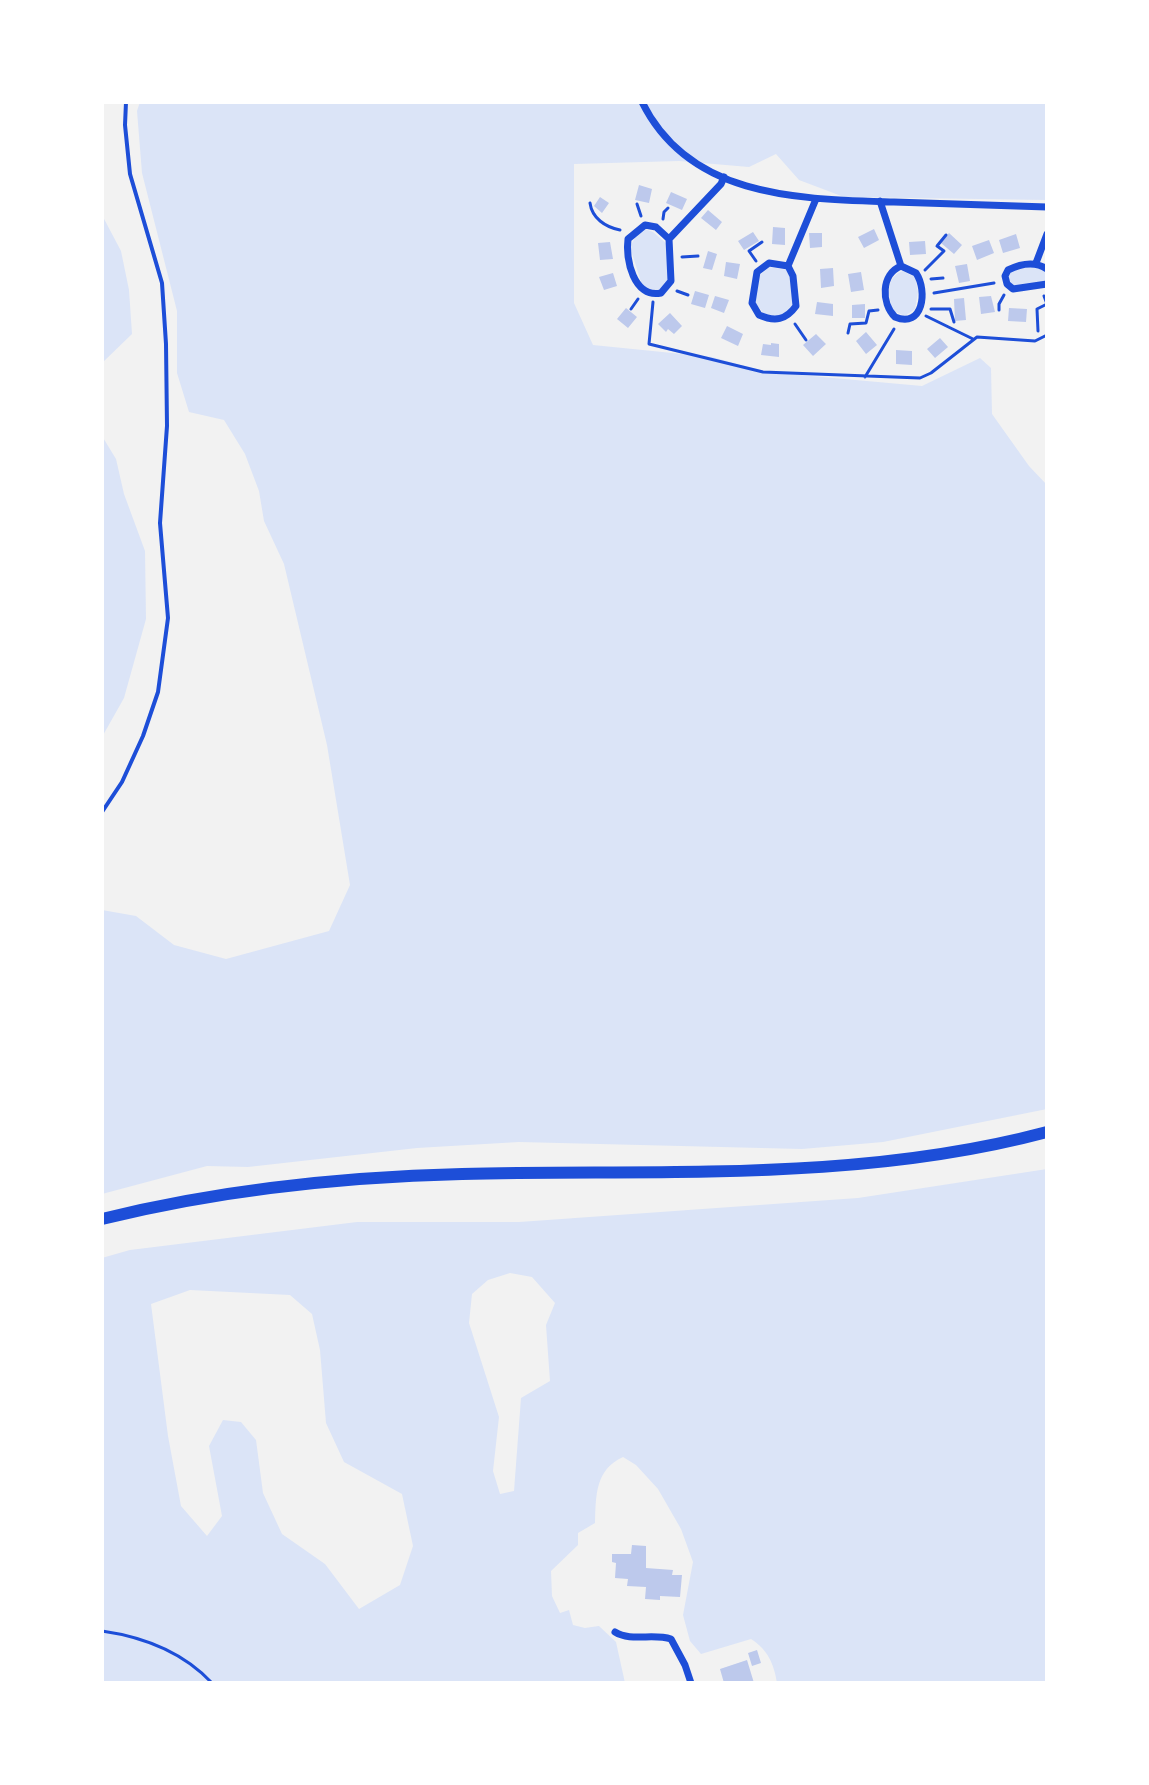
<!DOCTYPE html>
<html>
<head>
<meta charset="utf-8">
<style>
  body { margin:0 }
  #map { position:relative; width:1149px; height:1785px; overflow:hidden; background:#f2f2f2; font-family:Spectral,serif }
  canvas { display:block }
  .frame { position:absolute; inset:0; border:104px solid #fff; pointer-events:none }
</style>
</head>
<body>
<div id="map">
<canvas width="1149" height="1785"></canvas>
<div class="frame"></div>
</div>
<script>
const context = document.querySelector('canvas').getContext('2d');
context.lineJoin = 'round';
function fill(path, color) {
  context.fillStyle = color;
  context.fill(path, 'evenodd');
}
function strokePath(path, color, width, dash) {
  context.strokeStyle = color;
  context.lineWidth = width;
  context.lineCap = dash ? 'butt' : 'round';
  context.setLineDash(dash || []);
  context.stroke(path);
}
fill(new Path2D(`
  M 140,102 L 1047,102 L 1047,200 L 844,197 L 799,180 L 776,154 L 749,167 L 679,161 L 574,164 L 574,303 L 593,345 L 712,357 L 767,372 L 922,386 L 980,358 L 991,368 L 992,414 L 1029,466 L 1047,485 L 1047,1109 L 883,1142 L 802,1149 L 519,1142 L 417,1148 L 248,1167 L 207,1166 L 102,1194 L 102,910 L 136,916 L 174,945 L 226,959 L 329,931 L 350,885 L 327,745 L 284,564 L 264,521 L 259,491 L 245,454 L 224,420 L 189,412 L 177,373 L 177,311 L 142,173 L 137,111 Z
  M 102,215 L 121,251 L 129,290 L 132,334 L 102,363 Z
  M 645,229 L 653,232 L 667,244 L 670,275 L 664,288 L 656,291 L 645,287 L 641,282 L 630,247 L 638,232 Z
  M 1033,266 L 1045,271 L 1046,282 L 1018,288 L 1009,284 L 1008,272 Z
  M 769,267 L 788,270 L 790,274 L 794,306 L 786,314 L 767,317 L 755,303 L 758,277 Z
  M 903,271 L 915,277 L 918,292 L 915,309 L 905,316 L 893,311 C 888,296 885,277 903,271 Z
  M 102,436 L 116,459 L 124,494 L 145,551 L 146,619 L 124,698 L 102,737 Z
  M 1047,1169 L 1047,1683 L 777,1683 C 774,1664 768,1650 751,1639 L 701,1654 L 690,1641 L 683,1615 L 693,1562 L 681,1529 L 658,1489 L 636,1465 L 623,1457 C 595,1470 596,1495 595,1523 L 578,1533 L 578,1545 L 551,1571 L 552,1596 L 560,1613 L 569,1610 L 573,1625 L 585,1628 L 599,1626 L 616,1642 L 625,1683 L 102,1683 L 102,1258 L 130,1250 L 357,1222 L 519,1222 L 858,1198 ZM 510,1273 L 532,1277 L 555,1303 L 546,1325 L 550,1381 L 521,1398 L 514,1491 L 500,1494 L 493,1471 L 499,1417 L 469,1323 L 472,1294 L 488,1280 ZM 190,1290 L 290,1295 L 312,1314 L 320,1350 L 326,1423 L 344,1462 L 402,1494 L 413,1546 L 400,1585 L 359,1609 L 325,1564 L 282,1534 L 263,1493 L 256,1440 L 241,1422 L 223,1420 L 209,1446 L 222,1516 L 207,1536 L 181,1506 L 168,1436 L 151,1304 Z`), '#dbe4f7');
fill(new Path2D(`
  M 639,185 L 652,189 L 649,203 L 635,200 Z
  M 671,192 L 687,199 L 682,210 L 666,203 Z
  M 600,197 L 609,203 L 602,213 L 594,206 Z
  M 708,210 L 722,222 L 716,230 L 701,218 Z
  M 773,227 L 785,228 L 785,245 L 772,244 Z
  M 874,229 L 879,240 L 864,248 L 858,237 Z
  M 753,232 L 759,241 L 744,250 L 738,241 Z
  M 809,233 L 822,233 L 822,247 L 810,248 Z
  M 949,233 L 962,245 L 954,254 L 941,243 Z
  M 1016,234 L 1020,248 L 1003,253 L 999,240 Z
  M 989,240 L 994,253 L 977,260 L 972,246 Z
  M 925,241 L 926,254 L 910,255 L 909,242 Z
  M 610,242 L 613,259 L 600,260 L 598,243 Z
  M 708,251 L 717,254 L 712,270 L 703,268 Z
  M 726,262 L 740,264 L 737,279 L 724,276 Z
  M 967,264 L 970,281 L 959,283 L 955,266 Z
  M 833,268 L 834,286 L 821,288 L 820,269 Z
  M 861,272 L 864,290 L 851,292 L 848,274 Z
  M 613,273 L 617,286 L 604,290 L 599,277 Z
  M 695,291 L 709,295 L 705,308 L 691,304 Z
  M 715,296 L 729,300 L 724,313 L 711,308 Z
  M 991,296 L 995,312 L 981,314 L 979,297 Z
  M 964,298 L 966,320 L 955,321 L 954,299 Z
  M 817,302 L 833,304 L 833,316 L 815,314 Z
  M 865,304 L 865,318 L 852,318 L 852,305 Z
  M 626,308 L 637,317 L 628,328 L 617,319 Z
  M 1009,308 L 1027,309 L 1026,322 L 1008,321 Z
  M 670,313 L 682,326 L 674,334 L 668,329 L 666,332 L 658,324 Z
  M 727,326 L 743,334 L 738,346 L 721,338 Z
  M 866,332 L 877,345 L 866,354 L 856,341 Z
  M 816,334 L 826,344 L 813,356 L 803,345 Z
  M 940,338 L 948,347 L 935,358 L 927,349 Z
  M 771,343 L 779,344 L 779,357 L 761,355 L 763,344 L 771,345 Z
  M 896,350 L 912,351 L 912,365 L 896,364 Z
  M 632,1545 L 646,1546 L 646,1568 L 673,1570 L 672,1575 L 682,1575 L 680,1597 L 660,1596 L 660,1600 L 645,1599 L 646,1587 L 627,1586 L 628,1579 L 615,1578 L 616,1563 L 612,1562 L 612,1554 L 631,1554 Z
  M 757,1650 L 761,1663 L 752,1666 L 748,1653 Z
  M 747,1660 L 754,1683 L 724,1683 L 720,1669 Z`), '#bdc9ec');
strokePath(new Path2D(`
  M 590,203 C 592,218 605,227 620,230
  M 637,204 L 641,216
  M 663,219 L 664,212 L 668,208
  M 682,257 L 698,256
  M 756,261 L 749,251 L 762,242
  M 925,270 L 944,251 L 937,246 L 946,235
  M 931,279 L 943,278
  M 677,291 L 688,295
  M 934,293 L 994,283
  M 653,302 L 649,344 L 763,372 L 920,378 L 931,373 L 977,337 L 1035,341 L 1047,335
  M 631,309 L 638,299
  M 931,309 L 950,309 L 954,322
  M 999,310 L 999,304 L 1004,295
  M 926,316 L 973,339
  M 795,324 L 806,340
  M 1038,331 L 1037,309 L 1047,304 L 1044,296
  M 848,333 L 850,324 L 866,323 L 869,311 L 878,310
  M 865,377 L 894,329
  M 102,1631 C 144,1637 183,1652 212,1683`), '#1d4ed8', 3);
strokePath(new Path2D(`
  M 102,812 L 122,782 L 143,736 L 158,692 L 168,618 L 160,523 L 167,426 L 166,344 L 162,283 L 130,174 L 125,125 L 126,102`), '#1d4ed8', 4);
strokePath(new Path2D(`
  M 642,102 C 690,199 800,199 894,202 C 945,204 996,205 1047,207
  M 880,201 L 901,266 C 881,274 881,303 895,317 C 923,329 928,291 916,273 L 901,266
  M 669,239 L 656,227 L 645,225 L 628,239 C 625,259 634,299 661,293 L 671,281 L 669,239 L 721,184 L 724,177
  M 1036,263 L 1047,234
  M 788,266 L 793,276 L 796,306 C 786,320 775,322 759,315 L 752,303 L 757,272 L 769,263 L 788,266 L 816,199
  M 1047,269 C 1035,261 1020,264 1008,270 L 1005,276 L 1007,284 L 1013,289 L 1047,284
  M 615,1632 C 631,1642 653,1633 671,1639 L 685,1665 L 691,1683`), '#1d4ed8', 7);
strokePath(new Path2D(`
  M 102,1219 C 219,1190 342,1177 462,1174 C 658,1169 856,1183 1047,1132`), '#1d4ed8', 12);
</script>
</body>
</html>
